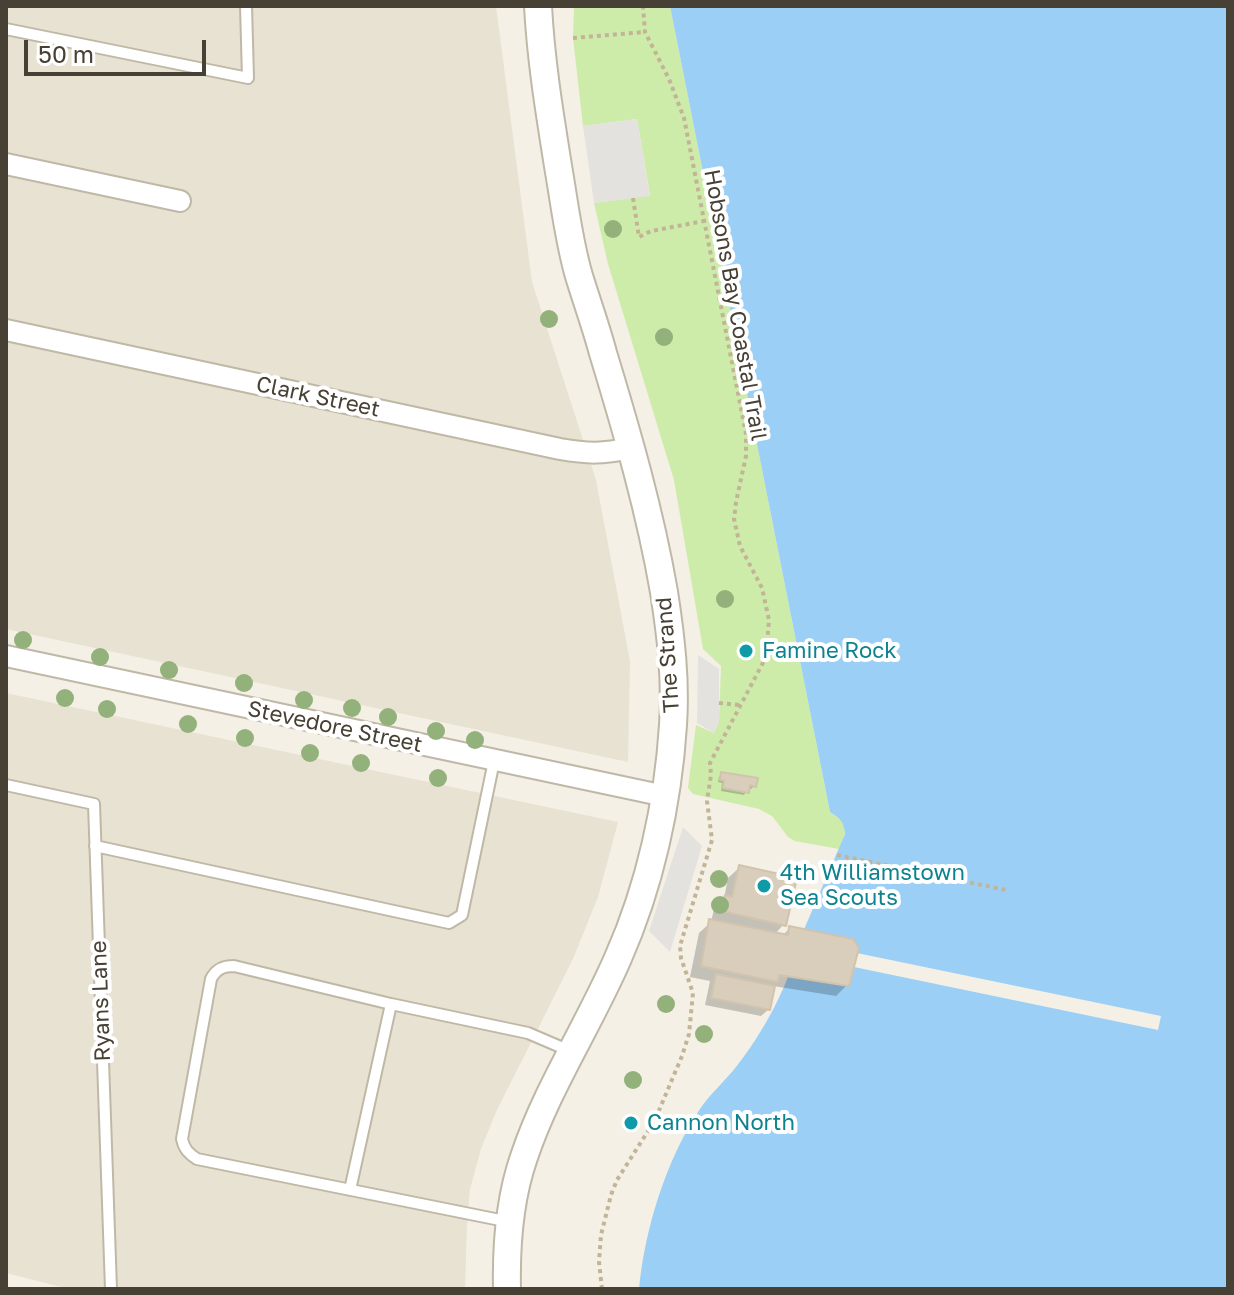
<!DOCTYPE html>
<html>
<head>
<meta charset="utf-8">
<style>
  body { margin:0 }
  #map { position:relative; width:1234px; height:1295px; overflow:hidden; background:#f4f0e5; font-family:"Golos Text",sans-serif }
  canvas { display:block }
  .frame { position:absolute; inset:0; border:8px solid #474034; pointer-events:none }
  .scale { position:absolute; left:24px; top:40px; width:182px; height:36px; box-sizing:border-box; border:4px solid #474034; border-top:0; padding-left:10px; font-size:24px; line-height:28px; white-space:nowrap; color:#474034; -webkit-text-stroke:6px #fff; paint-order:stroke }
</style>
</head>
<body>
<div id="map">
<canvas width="1234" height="1295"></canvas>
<div class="frame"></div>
<div class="scale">50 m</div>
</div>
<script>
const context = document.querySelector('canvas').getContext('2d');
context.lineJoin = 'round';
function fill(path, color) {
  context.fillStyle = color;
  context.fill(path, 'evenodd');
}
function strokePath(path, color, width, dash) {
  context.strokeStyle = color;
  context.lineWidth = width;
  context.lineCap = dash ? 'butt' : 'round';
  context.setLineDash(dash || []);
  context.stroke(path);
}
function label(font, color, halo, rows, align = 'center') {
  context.font = font + ' "Golos Text",sans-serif';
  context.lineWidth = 8;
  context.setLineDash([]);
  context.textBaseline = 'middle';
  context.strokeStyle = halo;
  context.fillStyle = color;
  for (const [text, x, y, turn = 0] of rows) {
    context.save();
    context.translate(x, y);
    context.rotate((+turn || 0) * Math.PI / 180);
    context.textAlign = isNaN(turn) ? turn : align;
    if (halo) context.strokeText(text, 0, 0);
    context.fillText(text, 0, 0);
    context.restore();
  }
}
fill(new Path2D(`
  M 6,6 L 496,6 L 532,282 L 596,480 L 630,661 L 628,762 L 6,629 Z
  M 6,693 L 618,822 L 598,897 L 573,959 L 496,1112 L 481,1149 L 470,1189 L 467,1226 L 465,1289 L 69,1289 L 6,1273 Z`), '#e8e2d2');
fill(new Path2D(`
  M 574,6 L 670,6 L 830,812 C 849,823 847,831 839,849 L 795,841 L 788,837 L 772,816 L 759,809 L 693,794 L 688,788 L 696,725 L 714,733 L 719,721 L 721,666 L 703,649 L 674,480 L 608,264 L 594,203 L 650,195 L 637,119 L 583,126 L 573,38 Z`), '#cdecaa');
fill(new Path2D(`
  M 637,119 L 650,196 L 594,203 L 583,126 Z
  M 698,655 L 719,669 L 719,721 L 714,733 L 697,723 Z
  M 683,827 L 702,846 L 670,952 L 649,931 Z`), '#e4e2de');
fill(new Path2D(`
  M 670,6 L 1228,6 L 1228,1289 L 639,1289 C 645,1228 666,1160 700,1109 C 710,1094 725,1081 736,1067 C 763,1033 790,984 799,941 L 845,834 C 844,822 840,818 830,812 Z`), '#9ccff6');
fill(new Path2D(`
  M 799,941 L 1161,1016 L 1158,1030 L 796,955 Z`), '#f4f0e5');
fill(new Path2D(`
  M 722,774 L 754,786 L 751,789 L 748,788 L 744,795 L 721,791 L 722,783 L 718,782 L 719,777 Z
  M 740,867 L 784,924 L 775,934 L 782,936 L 790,928 L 847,985 L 836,996 L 773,986 L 769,1009 L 761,1016 L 705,1005 L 710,981 L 690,977 L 699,933 L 711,922 L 714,909 L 724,899 L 728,878 Z`), '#0003');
const building = new Path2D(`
  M 721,772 L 758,778 L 756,787 L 750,785 L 749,793 L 723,788 L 724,780 L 720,780 Z
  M 739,865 L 797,878 L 786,926 L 722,911 L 725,895 L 732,897 Z
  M 709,919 L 788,935 L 789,926 L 853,939 L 859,948 L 849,986 L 779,975 L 778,982 L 701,966 Z
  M 716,974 L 775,986 L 770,1010 L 711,998 Z`);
fill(building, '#d9cebc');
strokePath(building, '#d2c4ac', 2);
const service = new Path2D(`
  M 6,29 L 248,78 L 246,6
  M 6,785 L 94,804 L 111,1289
  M 95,846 L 449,923 L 462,915 L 494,761
  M 350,1190 L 391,1004
  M 510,1222 L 197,1159 C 189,1154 184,1149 182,1139 L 211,979 C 216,969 223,966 234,966 L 391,1004 L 528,1033 L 570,1051`);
const minor = new Path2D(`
  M 6,164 L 180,201
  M 6,330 L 560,449 C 589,454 602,454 631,448
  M 6,656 L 665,796`);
const tertiary = new Path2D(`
  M 507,1289 C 506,1244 509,1200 524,1157 C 547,1088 589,1025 618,958 C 650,886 668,804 673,725 C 676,680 671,637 664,592 C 650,511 627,432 603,353 C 596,327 587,302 579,276 C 569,242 565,207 559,172 C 550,116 541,62 538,6`);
strokePath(service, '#c0b8a7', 14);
strokePath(minor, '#c0b8a7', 24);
strokePath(tertiary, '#c0b8a7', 30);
strokePath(new Path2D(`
  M 573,38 L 645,32
  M 633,198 L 639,237 L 651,231 L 704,221
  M 719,703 L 740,705
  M 837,855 L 1006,890
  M 602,1289 L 599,1262 L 601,1235 L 611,1195 L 617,1180 L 655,1120 L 682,1056 L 689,1034 L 693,993 L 681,958 L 680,946 L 712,840 L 707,801 L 711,775 L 710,763 L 766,657 L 769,620 L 762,588 L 740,546 L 734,519 L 736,502 L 746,456 L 746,434 L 684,118 L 669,79 L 645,32 L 643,6`), '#c3b497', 4, [4, 4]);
strokePath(service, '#fff', 10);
strokePath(minor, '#fff', 20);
strokePath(tertiary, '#fff', 26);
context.fillStyle = '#93b17a';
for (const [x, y] of [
  [613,229],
  [549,319],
  [664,337],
  [725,599],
  [23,640],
  [100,657],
  [169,670],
  [244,683],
  [65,698],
  [304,700],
  [352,708],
  [107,709],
  [388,717],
  [188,724],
  [436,731],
  [245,738],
  [475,740],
  [310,753],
  [361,763],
  [438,778],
  [719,879],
  [720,905],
  [666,1004],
  [704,1034],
  [633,1080]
]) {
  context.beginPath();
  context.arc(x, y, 9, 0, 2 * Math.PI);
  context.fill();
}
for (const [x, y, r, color] of [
  [746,651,8,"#0f9aa8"],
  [764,886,8,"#0f9aa8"],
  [631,1123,8,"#0f9aa8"]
]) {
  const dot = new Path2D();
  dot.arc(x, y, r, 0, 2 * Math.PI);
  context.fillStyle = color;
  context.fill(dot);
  strokePath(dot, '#fff', 3);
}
label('22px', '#474034', '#fff', [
  ["Hobsons Bay Coastal Trail",735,305,80],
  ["Clark Street",318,397,12],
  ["The Strand",668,655,-94],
  ["Stevedore Street",335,727,12],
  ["Ryans Lane",101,1001,-92]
]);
label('22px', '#0d838f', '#fff', [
  ["Famine Rock",762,651],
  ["4th Williamstown",780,873],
  ["Sea Scouts",780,898],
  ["Cannon North",647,1123]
], 'left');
</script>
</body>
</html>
